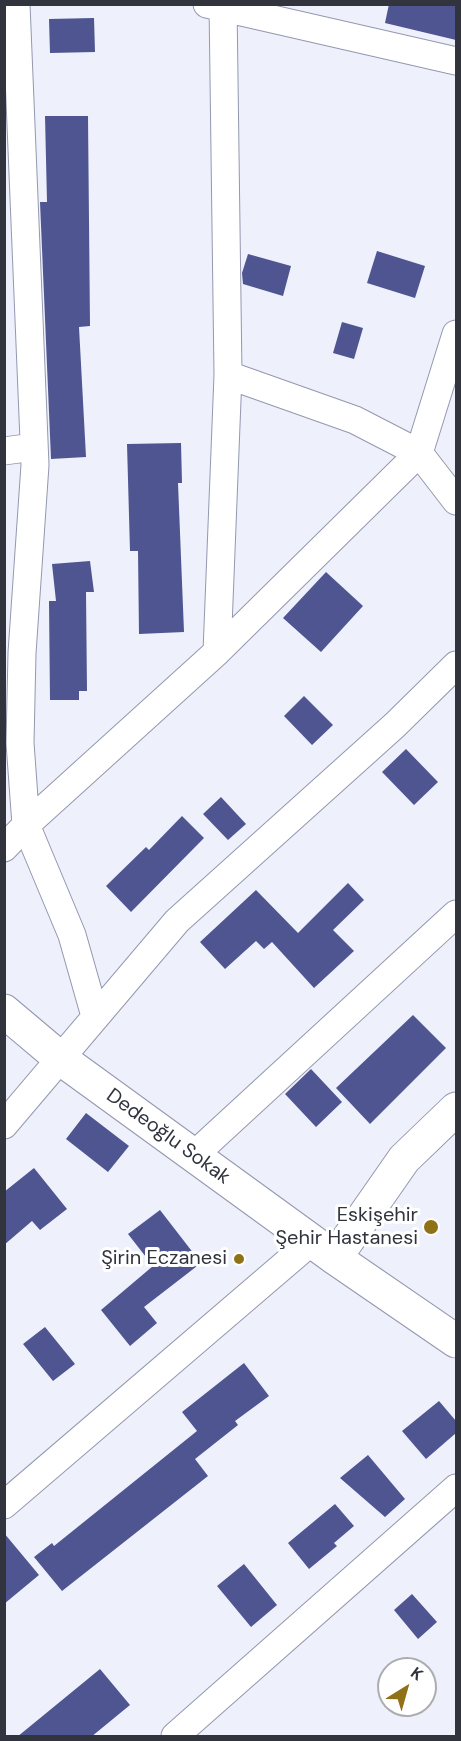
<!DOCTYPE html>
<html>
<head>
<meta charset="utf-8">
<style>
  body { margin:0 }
  #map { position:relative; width:461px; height:1741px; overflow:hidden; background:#eef0fb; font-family:"DM Sans",sans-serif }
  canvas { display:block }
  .frame { position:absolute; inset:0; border:6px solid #31333d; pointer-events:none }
  .north { position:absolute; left:377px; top:1657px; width:60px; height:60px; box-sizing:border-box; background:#fff; border:2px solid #adadb1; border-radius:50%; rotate:37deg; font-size:16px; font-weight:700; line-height:24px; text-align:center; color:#31333d }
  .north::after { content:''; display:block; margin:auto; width:21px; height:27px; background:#8f7116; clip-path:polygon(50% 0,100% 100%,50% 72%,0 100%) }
</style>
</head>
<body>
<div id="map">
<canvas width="461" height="1741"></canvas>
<div class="frame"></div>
<div class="north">K</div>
</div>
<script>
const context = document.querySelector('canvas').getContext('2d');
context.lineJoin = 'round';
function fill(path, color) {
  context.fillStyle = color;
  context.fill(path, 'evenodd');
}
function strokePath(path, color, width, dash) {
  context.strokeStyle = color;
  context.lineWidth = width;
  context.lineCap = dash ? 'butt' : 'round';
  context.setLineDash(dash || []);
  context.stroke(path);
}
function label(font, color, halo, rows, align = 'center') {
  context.font = font + ' "DM Sans",sans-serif';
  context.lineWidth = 6;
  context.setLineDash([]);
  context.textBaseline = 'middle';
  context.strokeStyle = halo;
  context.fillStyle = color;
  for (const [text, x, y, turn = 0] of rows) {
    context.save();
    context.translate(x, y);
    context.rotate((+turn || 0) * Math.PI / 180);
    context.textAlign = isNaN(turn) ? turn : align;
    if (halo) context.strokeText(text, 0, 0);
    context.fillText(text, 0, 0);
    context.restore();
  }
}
fill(new Path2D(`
  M 389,4 L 456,4 L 456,40 L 385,23 Z
  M 94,18 L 95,52 L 50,53 L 49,19 Z
  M 45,116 L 88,116 L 90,326 L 79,327 L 86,457 L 51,459 L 40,202 L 47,202 Z
  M 377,251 L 425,266 L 415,298 L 367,283 Z
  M 248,254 L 291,266 L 283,296 L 243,284 L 242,273 Z
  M 342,322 L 363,328 L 354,359 L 333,353 Z
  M 181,443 L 182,483 L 178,483 L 184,632 L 139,634 L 138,551 L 130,551 L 127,444 Z
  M 90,561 L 94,592 L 86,592 L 87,691 L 79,691 L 79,700 L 50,700 L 49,601 L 56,601 L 52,564 Z
  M 326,572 L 363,606 L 321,652 L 283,618 Z
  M 304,696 L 333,725 L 312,745 L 284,716 Z
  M 406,749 L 438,782 L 414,805 L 382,772 Z
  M 221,797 L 246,824 L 228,840 L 203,814 Z
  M 182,816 L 204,838 L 131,912 L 106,886 L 146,847 L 149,850 Z
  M 348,883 L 364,900 L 333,930 L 354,951 L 314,988 L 272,942 L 264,949 L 256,941 L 225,969 L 200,942 L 256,890 L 298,933 Z
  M 413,1015 L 446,1048 L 370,1124 L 336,1088 Z
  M 311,1069 L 342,1102 L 316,1127 L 285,1094 Z
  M 86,1113 L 129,1146 L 108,1172 L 66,1139 Z
  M 34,1168 L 67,1209 L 40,1230 L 32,1221 L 4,1245 L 4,1192 Z
  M 160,1210 L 201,1263 L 144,1307 L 157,1323 L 130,1346 L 101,1310 L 153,1266 L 128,1234 Z
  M 45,1327 L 75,1364 L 53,1381 L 23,1344 Z
  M 244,1363 L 269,1396 L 235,1421 L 238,1425 L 195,1459 L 208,1476 L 62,1591 L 34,1557 L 52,1543 L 54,1546 L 197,1431 L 182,1412 Z
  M 439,1401 L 456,1421 L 456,1433 L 426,1459 L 402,1431 Z
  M 368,1455 L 405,1499 L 385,1517 L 340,1478 Z
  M 335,1504 L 354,1526 L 334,1543 L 337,1546 L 309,1569 L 288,1543 Z
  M 4,1533 L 39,1575 L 4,1604 Z
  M 244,1564 L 277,1605 L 251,1627 L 217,1586 Z
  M 412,1594 L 437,1622 L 418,1639 L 394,1610 Z
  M 100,1669 L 130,1705 L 91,1737 L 17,1737 Z`), '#4e5590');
const minor = new Path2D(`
  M 207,4 L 456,61
  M 456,334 L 419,453 L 456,501
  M 4,451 L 34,447
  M 217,652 L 228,375 L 223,4
  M 4,848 L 26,825 L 20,743 L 22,653 L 35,465 L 16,4
  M 95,1016 L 72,935 L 26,825 L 217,652 L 419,453 L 355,420 L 228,375
  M 4,1125 L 177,921 L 395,725 L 456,665
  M 193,1156 L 456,914
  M 4,1505 L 311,1242
  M 175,1736 L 456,1488`);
const tertiary = new Path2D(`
  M 4,1011 L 61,1059 L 335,1258
  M 456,1109 L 404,1159 L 335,1258 L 456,1341`);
strokePath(minor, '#9398af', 29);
strokePath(tertiary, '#9398af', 35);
strokePath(minor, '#fff', 27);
strokePath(tertiary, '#fff', 33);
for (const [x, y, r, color] of [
  [431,1227,8,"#8f7116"],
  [239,1259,6,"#8f7116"]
]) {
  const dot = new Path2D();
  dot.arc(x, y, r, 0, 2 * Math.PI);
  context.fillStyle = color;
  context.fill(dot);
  strokePath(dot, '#fff', 2);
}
label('20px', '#31333d', '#fff', [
  ["Dedeoğlu Sokak",168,1137,36]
]);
label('20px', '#31333d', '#fff', [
  ["Eskişehir",418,1216],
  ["Şehir Hastanesi",418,1239],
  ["Şirin Eczanesi",227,1259]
], 'right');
</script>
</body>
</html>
